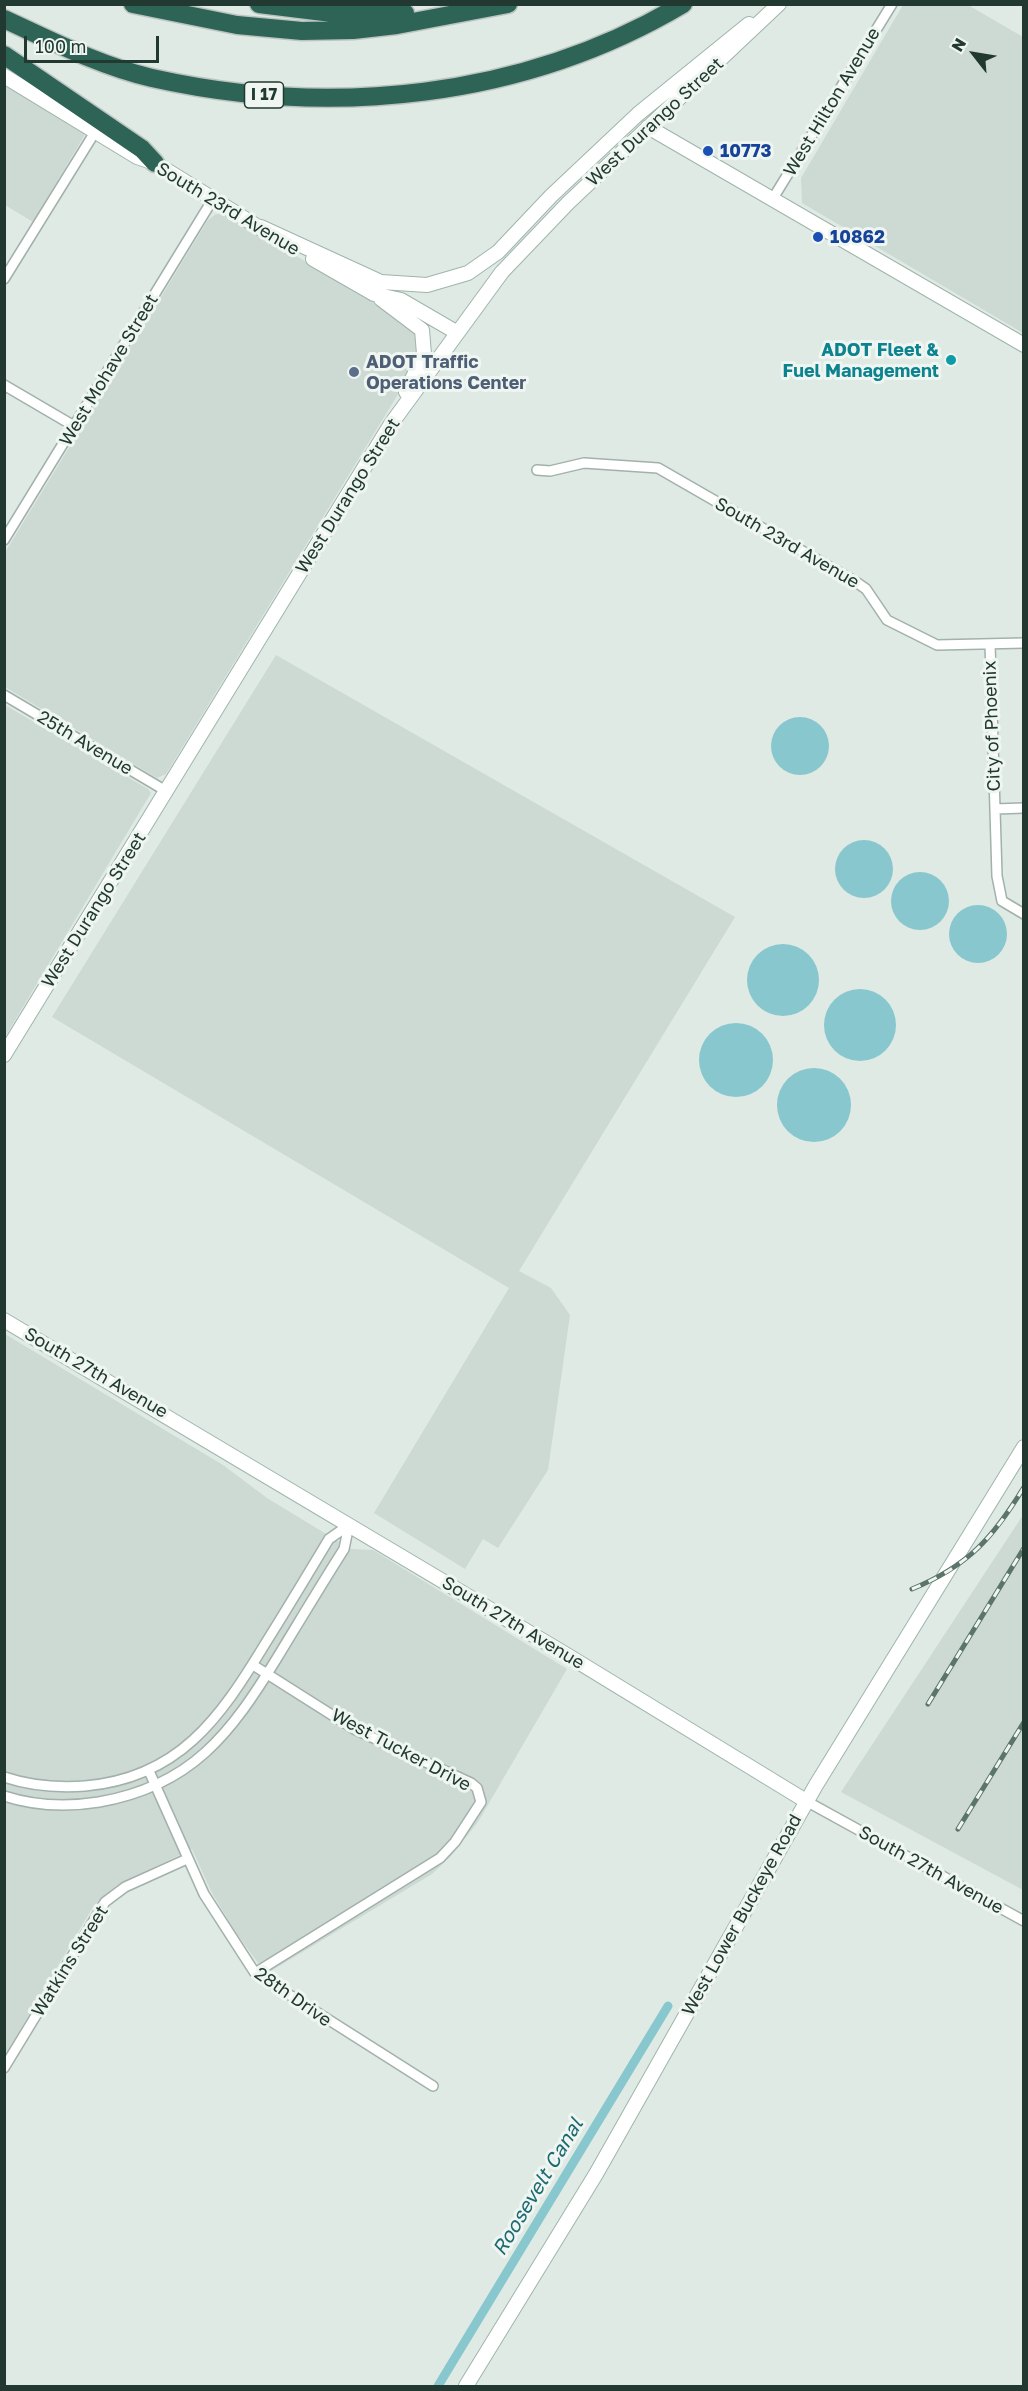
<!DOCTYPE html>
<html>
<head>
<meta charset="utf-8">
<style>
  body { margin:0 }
  #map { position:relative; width:1028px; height:2391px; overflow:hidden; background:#dfeae4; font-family:"Golos Text",sans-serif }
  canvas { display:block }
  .frame { position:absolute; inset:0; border:6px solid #213931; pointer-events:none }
  .north { position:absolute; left:944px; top:24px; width:60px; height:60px; -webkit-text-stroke:4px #eff6f2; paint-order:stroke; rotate:301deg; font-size:16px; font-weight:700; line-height:24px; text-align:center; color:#213931 }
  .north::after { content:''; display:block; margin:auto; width:21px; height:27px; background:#213931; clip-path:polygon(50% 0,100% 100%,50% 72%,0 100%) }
  .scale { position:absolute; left:24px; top:36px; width:135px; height:27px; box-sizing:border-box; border:3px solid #213931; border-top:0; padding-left:8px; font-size:18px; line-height:21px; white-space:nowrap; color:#213931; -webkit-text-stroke:4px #eff6f2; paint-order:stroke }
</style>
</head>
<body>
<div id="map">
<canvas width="1028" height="2391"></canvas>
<div class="frame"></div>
<div class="north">N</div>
<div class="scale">100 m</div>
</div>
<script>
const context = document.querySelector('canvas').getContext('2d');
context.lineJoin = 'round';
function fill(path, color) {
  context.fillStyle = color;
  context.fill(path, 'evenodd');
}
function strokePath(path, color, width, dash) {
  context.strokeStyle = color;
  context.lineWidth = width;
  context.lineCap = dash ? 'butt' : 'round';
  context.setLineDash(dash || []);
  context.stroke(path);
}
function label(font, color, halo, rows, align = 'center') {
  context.font = font + ' "Golos Text",sans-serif';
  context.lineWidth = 6;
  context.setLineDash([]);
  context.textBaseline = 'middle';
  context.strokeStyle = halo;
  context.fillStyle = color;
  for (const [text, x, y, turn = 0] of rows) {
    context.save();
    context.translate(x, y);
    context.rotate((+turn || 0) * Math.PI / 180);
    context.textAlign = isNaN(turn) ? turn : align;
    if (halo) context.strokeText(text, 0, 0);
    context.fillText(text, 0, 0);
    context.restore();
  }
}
fill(new Path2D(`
  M 903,5 L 968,5 L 1023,37 L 1023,333 L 802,203 L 801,178 Z
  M 4,81 L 87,131 L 33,222 L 5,205 Z
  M 216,214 L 226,214 L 410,324 L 421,344 L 411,373 L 166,774 L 157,778 L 5,687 L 4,554 L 208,220 Z
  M 276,655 L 735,917 L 519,1271 L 551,1288 L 570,1315 L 548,1470 L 498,1548 L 483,1539 L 465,1569 L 374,1513 L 509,1288 L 52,1017 Z
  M 5,705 L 148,789 L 151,793 L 5,1037 Z
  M 5,1334 L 223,1465 L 267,1498 L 351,1549 L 373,1550 L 567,1669 L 478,1822 L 451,1856 L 432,1874 L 266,1974 L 234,1930 L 211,1891 L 192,1849 L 117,1885 L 105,1895 L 93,1907 L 5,2055 Z
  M 1023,1515 L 1024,1890 L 1023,1890 L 841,1792 Z`), '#cdd9d3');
fill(new Path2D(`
  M771 746a29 29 0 1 1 58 0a29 29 0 1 1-58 0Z
  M835 869a29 29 0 1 1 58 0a29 29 0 1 1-58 0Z
  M891 901a29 29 0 1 1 58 0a29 29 0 1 1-58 0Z
  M949 934a29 29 0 1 1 58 0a29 29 0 1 1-58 0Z
  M747 980a36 36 0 1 1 72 0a36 36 0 1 1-72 0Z
  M824 1025a36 36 0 1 1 72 0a36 36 0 1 1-72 0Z
  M699 1060a37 37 0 1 1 74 0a37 37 0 1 1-74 0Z
  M777 1105a37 37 0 1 1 74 0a37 37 0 1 1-74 0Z`), '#88c7ce');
strokePath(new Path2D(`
  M 438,2386 L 668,2006`), '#88c7ce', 9);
const street = new Path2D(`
  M 772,200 L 892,4
  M 4,279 L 95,132
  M 4,385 L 74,426
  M 537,470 L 550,471 L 584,463 L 658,468 L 856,582 L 866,589 L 887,620 L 937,645 L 1024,643
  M 4,540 L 213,199
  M 990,644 L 997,876 L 1002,901 L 1024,914
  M 4,695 L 166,791
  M 995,809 L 1024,808
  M 253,1665 L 354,1729 L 471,1783 L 477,1788 L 481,1802 L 455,1842 L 440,1858 L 255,1973
  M 149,1771 L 204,1894 L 255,1973 L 433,2086
  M 4,1777 C 31,1786 58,1788 85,1786 C 179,1778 220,1718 265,1644 C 287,1609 308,1574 329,1539 L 349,1525
  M 4,1796 C 35,1806 68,1807 99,1802 C 192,1786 231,1733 277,1658 C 299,1622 321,1585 344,1549 L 349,1525
  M 806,1801 L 1024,1921
  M 4,2068 L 105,1902 L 125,1887 L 187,1859`);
const secondary = new Path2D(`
  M 4,76 L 137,157 L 155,163 L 268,233
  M 648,127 L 1024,345
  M 261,227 L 381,282 L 427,285 L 468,273 L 498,252 L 551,196 L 638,114 L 749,24
  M 313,259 L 374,294 L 401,300 L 456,332
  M 381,299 L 422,330 L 424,354 L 406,392
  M 4,1055 L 391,424 L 502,272 L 568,203 L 779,4
  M 4,1320 L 567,1655 L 806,1801
  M 466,2386 L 596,2174 L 816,1785 L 1024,1447`);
const highway = new Path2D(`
  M 133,4 L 237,25 L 302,31 L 353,30 L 397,25 L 508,4
  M 259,4 L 332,13 L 405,13
  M 4,19 C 52,41 100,66 152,78 C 331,118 523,99 683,4
  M 4,55 L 142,149 L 155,163`);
strokePath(street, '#a2b1ab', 12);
strokePath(secondary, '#9fb5ab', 16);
strokePath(highway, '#bcc4c1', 21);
strokePath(street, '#fff', 9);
strokePath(secondary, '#fff', 14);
strokePath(highway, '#2e6455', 18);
const rail = new Path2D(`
  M 912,1589 C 968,1566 993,1538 1024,1487
  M 928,1704 L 1024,1548
  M 958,1829 L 1024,1722`);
strokePath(rail, '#5b756c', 5);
strokePath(rail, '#eff6f2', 3, [9]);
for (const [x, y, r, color] of [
  [708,151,6,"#1a4fb4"],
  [818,237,6,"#1a4fb4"],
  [951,360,6,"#0f9aa8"],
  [354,372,6,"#5c6f8a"]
]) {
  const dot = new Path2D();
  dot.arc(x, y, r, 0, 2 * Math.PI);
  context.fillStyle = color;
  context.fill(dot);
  strokePath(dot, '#eff6f2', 2);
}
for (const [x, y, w] of [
  [264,95,39]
]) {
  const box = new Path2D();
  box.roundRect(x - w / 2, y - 13, w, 26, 4.5);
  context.fillStyle = '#eff6f2';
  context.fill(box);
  strokePath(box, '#213931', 1.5);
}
label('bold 16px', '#213931', null, [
  ["I 17",264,95]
]);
label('18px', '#213931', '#eff6f2', [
  ["West Hilton Avenue",832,102,-59],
  ["West Durango Street",655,122,-43],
  ["South 23rd Avenue",228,209,31],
  ["West Mohave Street",109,370,-59],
  ["West Durango Street",348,496,-58],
  ["South 23rd Avenue",787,543,30],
  ["City of Phoenix",992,726,-92],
  ["25th Avenue",85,743,31],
  ["West Durango Street",94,910,-58],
  ["South 27th Avenue",96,1373,30],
  ["South 27th Avenue",513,1623,31],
  ["West Tucker Drive",401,1750,28],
  ["South 27th Avenue",931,1870,29],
  ["West Lower Buckeye Road",742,1915,-61],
  ["Watkins Street",70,1961,-58],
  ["28th Drive",293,1997,35]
]);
label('bold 18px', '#164399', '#eff6f2', [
  ["10773",720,151],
  ["10862",830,237]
], 'left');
label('bold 18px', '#0d838f', '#eff6f2', [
  ["ADOT Fleet &",939,350],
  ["Fuel Management",939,371]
], 'right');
label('bold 18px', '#4e5e75', '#eff6f2', [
  ["ADOT Traffic",366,362],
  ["Operations Center",366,383]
], 'left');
label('italic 20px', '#1d6a72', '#eff6f2', [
  ["Roosevelt Canal",538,2187,-59]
]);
</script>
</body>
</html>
